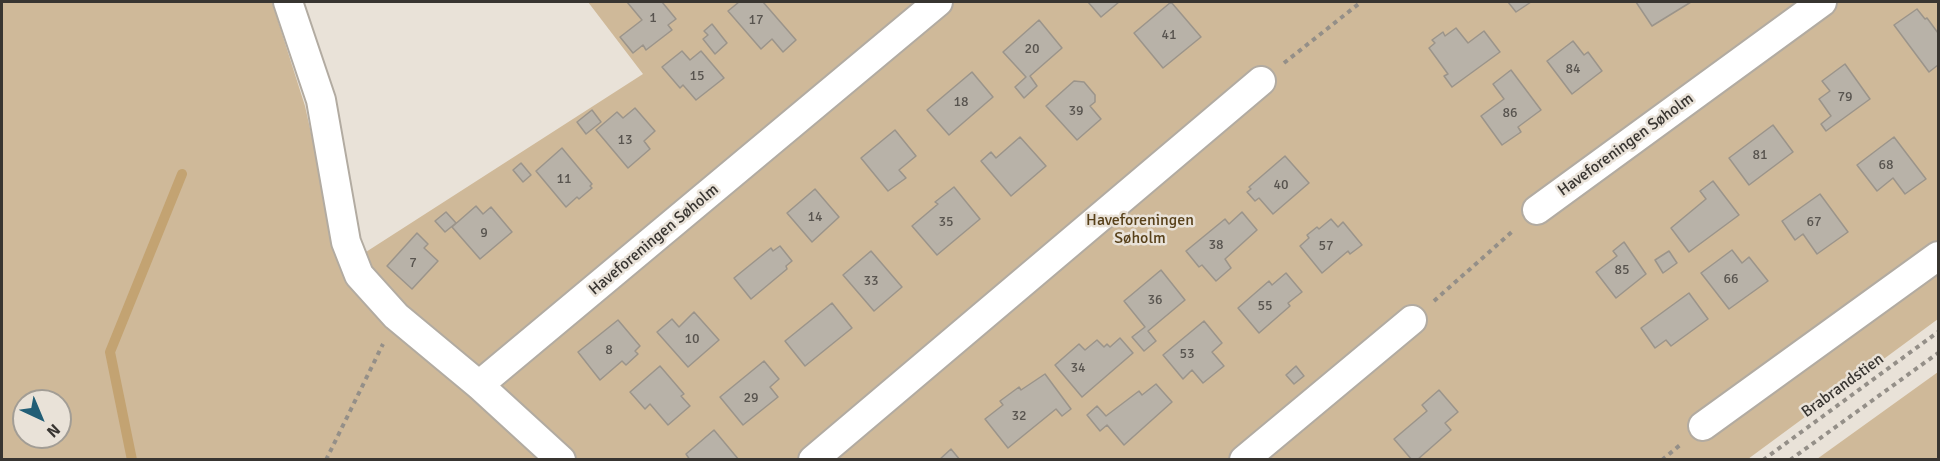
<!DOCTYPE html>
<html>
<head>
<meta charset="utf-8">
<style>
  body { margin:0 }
  #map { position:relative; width:1940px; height:461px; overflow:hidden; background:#e9e2d8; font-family:Signika,sans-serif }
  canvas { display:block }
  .frame { position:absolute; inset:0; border:3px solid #383531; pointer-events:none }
  .north { position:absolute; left:12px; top:389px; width:60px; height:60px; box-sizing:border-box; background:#e9e2d8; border:2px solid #a29d95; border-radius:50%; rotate:136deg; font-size:16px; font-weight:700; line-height:24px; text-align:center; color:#383531 }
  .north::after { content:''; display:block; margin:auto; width:21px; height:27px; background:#225e76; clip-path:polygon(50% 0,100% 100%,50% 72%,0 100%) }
</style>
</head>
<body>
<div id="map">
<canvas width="1940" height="461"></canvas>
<div class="frame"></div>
<div class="north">N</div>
</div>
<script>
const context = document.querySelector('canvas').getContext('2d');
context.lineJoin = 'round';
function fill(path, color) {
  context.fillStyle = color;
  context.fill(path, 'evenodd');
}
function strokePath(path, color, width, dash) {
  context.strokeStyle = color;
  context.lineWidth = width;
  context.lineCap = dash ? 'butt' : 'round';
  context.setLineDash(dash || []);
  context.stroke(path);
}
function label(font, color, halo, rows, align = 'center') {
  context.font = font + ' Signika,sans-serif';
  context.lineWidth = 5;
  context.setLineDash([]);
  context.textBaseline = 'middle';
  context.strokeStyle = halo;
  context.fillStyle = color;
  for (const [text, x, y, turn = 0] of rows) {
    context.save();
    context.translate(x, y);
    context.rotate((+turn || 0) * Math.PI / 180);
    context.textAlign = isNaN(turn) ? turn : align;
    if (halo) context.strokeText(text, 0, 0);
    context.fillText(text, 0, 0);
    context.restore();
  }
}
fill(new Path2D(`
  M 2,2 L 272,2 L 305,106 L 341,268 L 643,74 L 588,2 L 1938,2 L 1938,319 L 1748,459 L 2,459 ZM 24,401 L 60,401 L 60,437 L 24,437 Z
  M 1938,372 L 1938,459 L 1817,459 Z`), '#cfb999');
strokePath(new Path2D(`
  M 132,460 L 110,352 L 182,174`), '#c3a372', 10);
const building = new Path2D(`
  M 627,2 L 662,2 L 676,19 L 668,25 L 672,30 L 646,50 L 643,45 L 633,53 L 620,37 L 642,20 Z
  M 739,2 L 763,2 L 796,40 L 783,52 L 772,39 L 761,49 L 728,11 Z
  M 1088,2 L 1119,2 L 1101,17 Z
  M 1171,2 L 1201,37 L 1163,68 L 1134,33 Z
  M 1508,2 L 1531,2 L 1516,12 Z
  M 1636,2 L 1691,2 L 1652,26 Z
  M 1917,9 L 1925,19 L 1927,18 L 1938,33 L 1938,65 L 1929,72 L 1894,25 Z
  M 1039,20 L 1062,48 L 1030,76 L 1037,86 L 1024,98 L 1015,87 L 1026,77 L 1003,52 Z
  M 712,24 L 727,43 L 715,54 L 703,39 L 708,35 L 704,31 Z
  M 1456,28 L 1468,43 L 1484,31 L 1500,52 L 1452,87 L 1444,76 L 1448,74 L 1429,48 L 1435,43 L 1432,40 L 1443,32 L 1445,36 Z
  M 1573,41 L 1584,55 L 1588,52 L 1602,71 L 1572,94 L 1547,61 Z
  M 682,51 L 690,60 L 701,51 L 724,78 L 696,100 L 683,85 L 680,88 L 662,67 Z
  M 1845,64 L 1870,99 L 1826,131 L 1821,124 L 1831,116 L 1819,99 L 1830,91 L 1822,81 Z
  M 1511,70 L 1541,110 L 1518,127 L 1521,132 L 1502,145 L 1481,116 L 1504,99 L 1493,84 Z
  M 972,72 L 993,97 L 949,135 L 927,110 Z
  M 1074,81 L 1084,82 L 1095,95 L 1095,102 L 1090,106 L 1101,119 L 1077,140 L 1046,106 Z
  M 635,108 L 655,131 L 644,141 L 650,149 L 628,168 L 596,130 L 617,112 L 623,118 Z
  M 592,110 L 601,122 L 586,134 L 577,122 Z
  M 1773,125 L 1793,152 L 1749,185 L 1729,158 Z
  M 895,130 L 916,156 L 899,170 L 906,178 L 888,191 L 861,158 Z
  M 1020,137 L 1046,166 L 1011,196 L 981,161 L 991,152 L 996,158 Z
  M 1894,137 L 1926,179 L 1905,194 L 1893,178 L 1877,191 L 1857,165 Z
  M 562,148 L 592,184 L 590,186 L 592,188 L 579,199 L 577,197 L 566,207 L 536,171 Z
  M 1285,156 L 1309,183 L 1273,214 L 1259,198 L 1255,201 L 1247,192 L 1251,189 L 1249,187 Z
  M 521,163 L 531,175 L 523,182 L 513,170 Z
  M 1713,181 L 1739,215 L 1689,252 L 1671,228 L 1706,199 L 1700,191 Z
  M 954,187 L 980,219 L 937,255 L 912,226 L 938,204 L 935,202 Z
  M 815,189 L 839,217 L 812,242 L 787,213 Z
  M 1820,194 L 1848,232 L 1817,254 L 1803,234 L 1795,240 L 1782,221 Z
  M 476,206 L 483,214 L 491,207 L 512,232 L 480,259 L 452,227 Z
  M 446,212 L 456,223 L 445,232 L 435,221 Z
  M 1242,212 L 1257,230 L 1225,259 L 1231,268 L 1216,281 L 1202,265 L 1199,267 L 1186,251 L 1225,219 L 1229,224 Z
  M 1331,219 L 1338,227 L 1343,222 L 1362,245 L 1350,254 L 1348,251 L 1322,273 L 1300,246 L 1309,238 L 1307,235 L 1317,227 L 1319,229 Z
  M 417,233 L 428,244 L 424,248 L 438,261 L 412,289 L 387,266 Z
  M 1624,242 L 1646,274 L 1616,298 L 1596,272 L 1617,256 L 1613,251 Z
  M 780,246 L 792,261 L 786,266 L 787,269 L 751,299 L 734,278 L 771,248 L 773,251 Z
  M 1732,250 L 1742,263 L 1749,257 L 1768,281 L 1729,309 L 1701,273 Z
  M 871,251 L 902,287 L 874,311 L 843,275 Z
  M 1669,251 L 1677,263 L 1663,273 L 1655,260 Z
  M 1161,270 L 1185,300 L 1148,331 L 1156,341 L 1144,351 L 1132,337 L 1145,327 L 1124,301 Z
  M 1286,273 L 1302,292 L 1288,303 L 1290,306 L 1259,333 L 1238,308 L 1269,281 L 1272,285 Z
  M 1689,293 L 1708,319 L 1671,346 L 1666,340 L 1655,348 L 1641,328 Z
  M 832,303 L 852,328 L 805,366 L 785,341 Z
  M 694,312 L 719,340 L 688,367 L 657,332 L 672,319 L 679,327 Z
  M 618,320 L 640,346 L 635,351 L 638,354 L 626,365 L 622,361 L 600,380 L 578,352 Z
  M 1204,321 L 1222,343 L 1212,352 L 1224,366 L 1203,383 L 1192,370 L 1183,379 L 1163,355 Z
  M 1120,338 L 1133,353 L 1082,397 L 1055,365 L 1079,344 L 1085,350 L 1097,340 L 1104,347 L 1107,344 L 1110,347 Z
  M 764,361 L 779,379 L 770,387 L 778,397 L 743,425 L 720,397 Z
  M 660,366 L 684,394 L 681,396 L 690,406 L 668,425 L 650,404 L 645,409 L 630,392 Z
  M 1296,366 L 1304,376 L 1294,384 L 1286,375 Z
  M 1045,374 L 1071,409 L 1062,416 L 1056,409 L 1008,448 L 985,419 L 1003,405 L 1000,401 L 1019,387 L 1021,390 Z
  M 1156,384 L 1172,402 L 1124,445 L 1107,425 L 1100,431 L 1087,415 L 1097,406 L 1106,416 L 1139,391 L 1142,395 Z
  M 1439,390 L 1458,412 L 1445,423 L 1451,430 L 1417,460 L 1412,460 L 1394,439 L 1427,411 L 1422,405 Z
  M 714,430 L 739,460 L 690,460 L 686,454 Z
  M 951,449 L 960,460 L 939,460 Z`);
fill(building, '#b8b2a8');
strokePath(building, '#9b948a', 1.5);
const minor = new Path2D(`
  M 288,2 L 321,100 L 346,242 L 359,275 L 396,316 L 479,385 L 561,460
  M 1537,210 L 1822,2
  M 479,385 L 938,2
  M 1703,426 L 1938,256
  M 813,460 L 1261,81
  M 1244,460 L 1412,320`);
strokePath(minor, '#b2aba1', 32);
strokePath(new Path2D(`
  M 1284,63 L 1361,2
  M 1434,301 L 1514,230
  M 326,460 L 383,344
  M 1662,460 L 1680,445
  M 1763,460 L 1938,332
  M 1790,460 L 1938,353`), '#948f88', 4, [4.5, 4.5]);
strokePath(minor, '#fff', 28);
label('14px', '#58544f', null, [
  ["1",653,18],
  ["17",756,20],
  ["41",1169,35],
  ["20",1032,49],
  ["84",1573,69],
  ["15",697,76],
  ["79",1845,97],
  ["18",961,102],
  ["39",1076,111],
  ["86",1510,113],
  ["13",625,140],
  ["81",1760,155],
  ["68",1886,165],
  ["11",564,179],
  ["40",1281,185],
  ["14",815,217],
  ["35",946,222],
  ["67",1814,222],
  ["9",484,233],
  ["38",1216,245],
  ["57",1326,246],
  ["7",413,263],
  ["85",1622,270],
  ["66",1731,279],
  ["33",871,281],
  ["36",1155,300],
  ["55",1265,306],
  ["10",692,339],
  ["8",609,350],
  ["53",1187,354],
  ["34",1078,368],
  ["29",751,398],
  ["32",1019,416]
]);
label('16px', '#383531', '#e9e2d8', [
  ["Haveforeningen Søholm",1626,145,-36],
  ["Haveforeningen Søholm",654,240,-40],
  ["Brabrandstien",1843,386,-36]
]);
label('16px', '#58411a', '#e9e2d8', [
  ["Haveforeningen",1140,221],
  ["Søholm",1140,239]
]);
</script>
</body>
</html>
